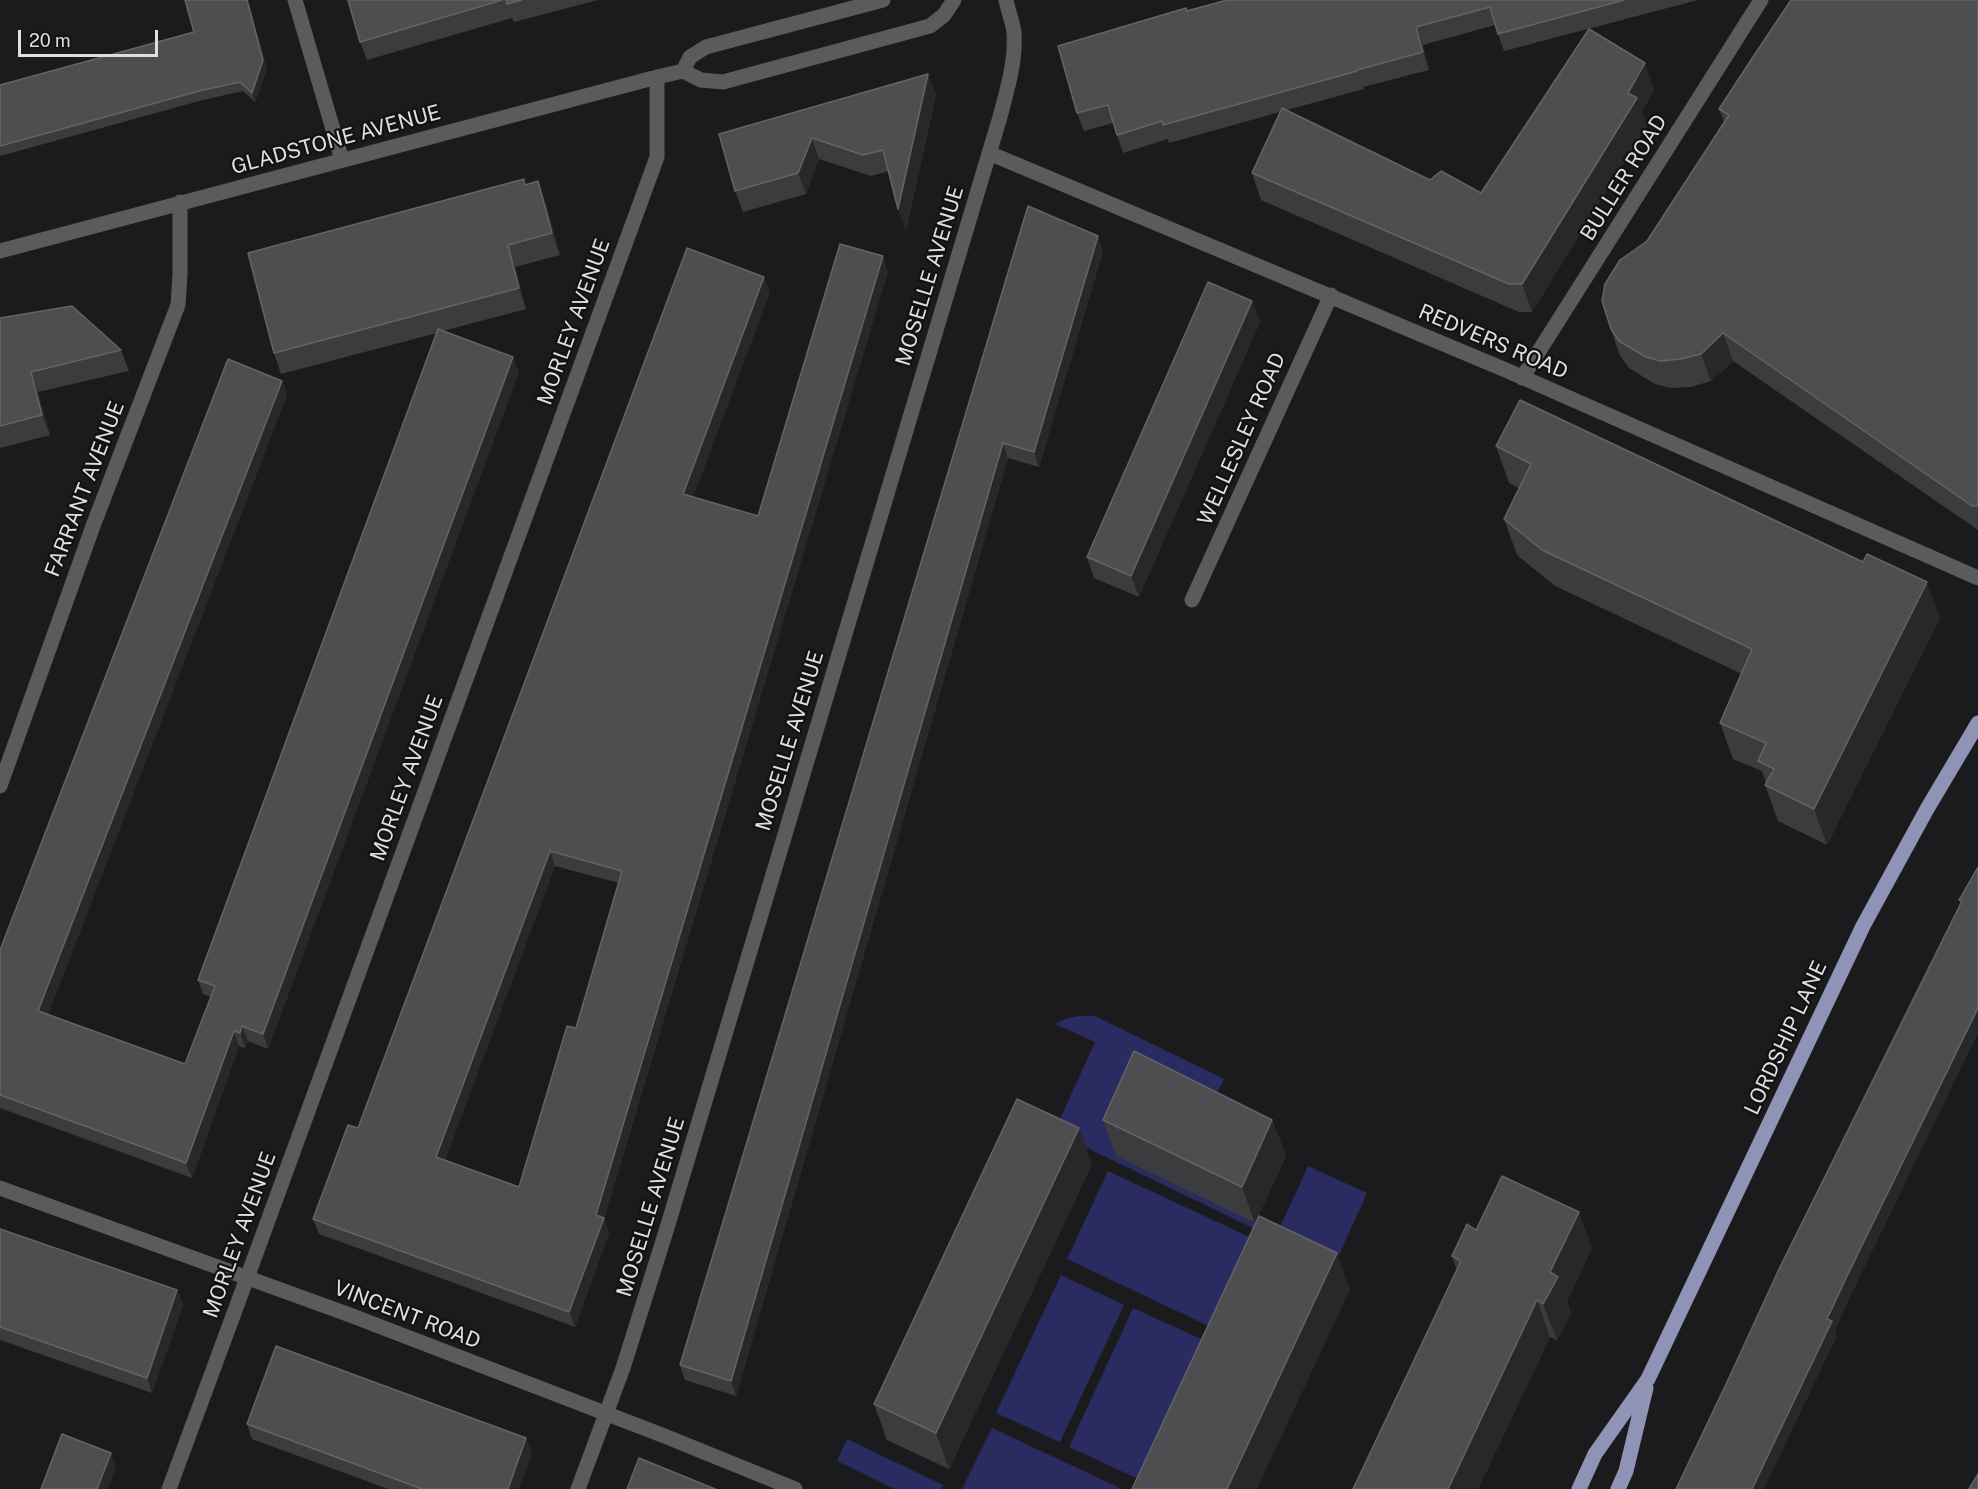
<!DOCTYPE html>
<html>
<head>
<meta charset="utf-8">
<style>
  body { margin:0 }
  #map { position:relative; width:1978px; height:1489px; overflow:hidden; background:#1b1b1e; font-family:"Public Sans",sans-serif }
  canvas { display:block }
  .scale { position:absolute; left:18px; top:30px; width:140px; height:27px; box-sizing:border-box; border:3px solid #dedfe0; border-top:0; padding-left:8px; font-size:18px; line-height:21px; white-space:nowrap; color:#dedfe0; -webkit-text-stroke:4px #121214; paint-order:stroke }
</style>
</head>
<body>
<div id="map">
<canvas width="1978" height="1489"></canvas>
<div class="scale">20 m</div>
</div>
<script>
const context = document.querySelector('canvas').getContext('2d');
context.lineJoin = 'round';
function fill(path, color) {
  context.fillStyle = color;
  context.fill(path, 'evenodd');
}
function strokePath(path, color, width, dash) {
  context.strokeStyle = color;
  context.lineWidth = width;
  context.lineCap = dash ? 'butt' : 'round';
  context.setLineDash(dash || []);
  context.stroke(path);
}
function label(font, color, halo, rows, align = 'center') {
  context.font = font + ' "Public Sans",sans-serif';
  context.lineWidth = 4.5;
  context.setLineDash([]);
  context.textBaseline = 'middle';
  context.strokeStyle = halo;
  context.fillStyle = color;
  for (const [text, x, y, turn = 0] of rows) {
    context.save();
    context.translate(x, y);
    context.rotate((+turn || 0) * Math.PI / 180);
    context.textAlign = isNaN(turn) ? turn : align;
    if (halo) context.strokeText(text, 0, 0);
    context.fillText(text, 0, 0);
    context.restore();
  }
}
fill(new Path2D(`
  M 1079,1016 L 1095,1016 L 1224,1079 L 1210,1108 L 1190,1191 L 1255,1223 L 1253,1228 L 1054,1132 L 1095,1042 L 1055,1024 L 1068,1018 Z
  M 1308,1166 L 1367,1193 L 1335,1264 L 1276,1236 Z
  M 1108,1171 L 1258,1241 L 1217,1330 L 1067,1259 Z
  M 1061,1275 L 1124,1305 L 1060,1442 L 996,1413 Z
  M 1133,1308 L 1210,1343 L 1145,1482 L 1069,1447 Z
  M 992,1428 L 1122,1489 L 962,1489 Z
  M 847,1439 L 943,1485 L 941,1489 L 895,1489 L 837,1461 Z`), '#2a2b60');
strokePath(new Path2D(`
  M 295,0 L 342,160
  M 683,71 L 690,57 L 706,47 L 883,0
  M 989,153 L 1508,371 L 1978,578
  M 0,251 L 657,77 L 683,71 L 701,80 L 723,82 L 930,26 L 944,15 L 954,0
  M 1522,378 L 1761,0
  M 1192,600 L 1331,295
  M 0,786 L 93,526 L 178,305 L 180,274 L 180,202
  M 0,1188 L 350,1315 L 662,1435 L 795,1489
  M 169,1489 L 247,1278 L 657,157 L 657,77
  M 578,1489 L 623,1368 L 667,1228 L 1000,117 C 1007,90 1016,61 1014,33 C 1013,22 1008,11 1006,0`), '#5a5b5d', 15);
strokePath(new Path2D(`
  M 1579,1489 L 1595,1454 L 1648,1379 L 1863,926 L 1927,809 L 1978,723
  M 1618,1489 L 1626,1471 L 1646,1388`), '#8f93b5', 15);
fill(new Path2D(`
  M 185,0 L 248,0 L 267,70 L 255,102 L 243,91 L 203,100 L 0,156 L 0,85 L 194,32 Z
  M 348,0 L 598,0 L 514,22 L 512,18 L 367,60 L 360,42 Z
  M 1227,0 L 1698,0 L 1504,51 L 1495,25 L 1423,45 L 1429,70 L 1363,87 L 1364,89 L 1287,110 L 1430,180 L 1481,193 L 1654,90 L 1642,112 L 1647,125 L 1532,312 L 1519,312 L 1261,200 L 1252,173 L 1280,112 L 1169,143 L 1168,139 L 1123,153 L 1113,123 L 1084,131 L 1077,113 L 1187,10 Z
  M 1978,0 L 1978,530 L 1733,361 L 1711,381 L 1691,387 L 1670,388 L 1655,384 L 1629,368 L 1620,356 L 1611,329 L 1647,241 L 1724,122 L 1719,109 Z
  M 928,74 L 936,95 L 906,230 L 898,209 L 889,171 L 871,176 L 819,159 L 806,194 L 743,212 L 735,191 L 719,134 Z
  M 526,185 L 546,203 L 560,255 L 515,267 L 526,309 L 443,331 L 519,372 L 268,1049 L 248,1041 L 245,1048 L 239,1046 L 192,1178 L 0,1108 L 0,950 L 282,381 L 287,395 L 48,1014 L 185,1064 L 211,997 L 203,994 L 198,980 L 437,333 L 281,374 L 274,353 Z
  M 1028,206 L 1103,251 L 1039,467 L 1008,458 L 736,1396 L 685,1380 L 680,1365 Z
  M 888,271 L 604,1219 L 609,1233 L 575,1327 L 319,1234 L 313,1219 L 770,292 L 693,497 L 758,516 ZM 555,866 L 619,883 L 576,1028 L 519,1187 L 445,1160 Z
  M 1252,301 L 1260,322 L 1139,597 L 1094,578 L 1087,557 Z
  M 0,318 L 121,350 L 129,371 L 38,392 L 50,435 L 0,448 Z
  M 1496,446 L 1940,618 L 1827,845 L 1778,821 L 1765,785 L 1766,783 L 1762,771 L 1733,759 L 1720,723 L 1742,674 L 1555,586 L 1517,555 L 1504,519 L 1519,488 L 1509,483 Z
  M 1103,1120 L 1272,1120 L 1286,1156 L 1255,1223 L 1116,1156 Z
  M 1092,1164 L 949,1469 L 887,1440 L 874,1404 Z
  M 0,1229 L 177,1290 L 183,1305 L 152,1393 L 0,1340 Z
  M 1476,1230 L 1592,1248 L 1567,1301 L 1571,1314 L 1557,1340 L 1550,1337 L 1478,1489 L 1353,1489 L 1457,1270 L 1452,1256 Z
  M 247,1424 L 532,1453 L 519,1489 L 388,1489 L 252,1439 Z`), '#3c3c3e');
fill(new Path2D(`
  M 247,0 L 248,0 L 267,70 L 255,102 L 252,93 Z
  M 1416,27 L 1423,45 L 1429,70 L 1423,52 Z
  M 1645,63 L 1654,90 L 1642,112 L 1647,125 L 1532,312 L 1522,284 Z
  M 928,74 L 936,95 L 906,230 L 898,209 Z
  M 812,138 L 819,159 L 806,194 L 798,173 Z
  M 538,181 L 546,203 L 560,255 L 552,233 Z
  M 1098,236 L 1103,251 L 1039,467 L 1034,452 Z
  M 508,245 L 515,267 L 526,309 L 519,288 Z
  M 883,256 L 888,271 L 604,1219 L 609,1233 L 575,1327 L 569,1312 L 596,1215 Z
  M 764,277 L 770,292 L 689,508 L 683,494 Z
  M 1252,301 L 1260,322 L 1139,597 L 1131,576 Z
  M 1723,333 L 1733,361 L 1711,381 L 1701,354 Z
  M 513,357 L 519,372 L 268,1049 L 263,1034 Z
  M 31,372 L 38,392 L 50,435 L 42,415 Z
  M 282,381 L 287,395 L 44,1026 L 38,1011 Z
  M 1003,443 L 1008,458 L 736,1396 L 731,1381 Z
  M 1927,582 L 1940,618 L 1827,845 L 1814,809 Z
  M 550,851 L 555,866 L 441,1171 L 436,1157 Z
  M 1978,1008 L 1978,1033 L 1854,1289 L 1835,1330 L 1837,1336 L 1764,1489 L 1752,1489 L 1848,1274 Z
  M 242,1026 L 248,1041 L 245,1048 L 240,1033 Z
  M 234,1031 L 239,1046 L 192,1178 L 186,1163 Z
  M 1272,1120 L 1286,1156 L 1255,1223 L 1242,1187 Z
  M 1079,1128 L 1092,1164 L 949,1469 L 936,1433 Z
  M 1579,1212 L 1592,1248 L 1567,1301 L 1571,1314 L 1557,1340 L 1543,1304 L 1550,1272 Z
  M 1337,1253 L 1350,1290 L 1257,1489 L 1227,1489 Z
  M 177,1290 L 183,1305 L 152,1393 L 147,1378 Z
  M 1537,1300 L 1550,1337 L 1478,1489 L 1448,1489 Z
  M 526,1438 L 532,1453 L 519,1489 L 508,1489 Z
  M 111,1453 L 116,1467 L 108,1489 L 97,1489 Z`), '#28282a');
const building = new Path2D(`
  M 185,0 L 247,0 L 263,60 L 252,93 L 240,82 L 199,91 L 0,146 L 0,85 L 194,32 Z
  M 348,0 L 502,0 L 360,42 Z
  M 506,0 L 522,0 L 507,4 Z
  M 1227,0 L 1624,0 L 1498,34 L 1490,7 L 1416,27 L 1423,52 L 1357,70 L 1357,71 L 1163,125 L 1162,121 L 1117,135 L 1108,105 L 1077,113 L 1058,46 L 1186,8 L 1187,11 Z
  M 1791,0 L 1978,0 L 1978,506 L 1972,506 L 1723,333 L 1701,354 L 1681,359 L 1660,361 L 1646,357 L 1619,341 L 1611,329 L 1602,301 L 1605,284 L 1620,260 L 1647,241 L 1729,115 L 1719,109 L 1753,57 Z
  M 1589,29 L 1645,63 L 1628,93 L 1637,98 L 1522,284 L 1509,284 L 1252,173 L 1282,108 L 1430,180 L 1441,171 L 1481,193 Z
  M 928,74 L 898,209 L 883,150 L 863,155 L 812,138 L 798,173 L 735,191 L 719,134 Z
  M 524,179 L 525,185 L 538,181 L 552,233 L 508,245 L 519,288 L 274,353 L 248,253 Z
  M 1028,206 L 1098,236 L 1034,452 L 1003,443 L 731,1381 L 680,1365 Z
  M 840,244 L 883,256 L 596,1215 L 604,1218 L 569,1312 L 313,1219 L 348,1125 L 358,1128 L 687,248 L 764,277 L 683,494 L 758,516 ZM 550,851 L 622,871 L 576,1028 L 567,1026 L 519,1187 L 436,1157 Z
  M 1208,282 L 1252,301 L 1131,576 L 1087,557 Z
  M 72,306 L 121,350 L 31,372 L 42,415 L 0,426 L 0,318 Z
  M 438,329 L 513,357 L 263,1034 L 242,1026 L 240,1033 L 234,1031 L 186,1163 L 0,1095 L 0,950 L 228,359 L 282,381 L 38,1011 L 185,1064 L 215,986 L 198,980 Z
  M 1520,400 L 1863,562 L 1867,554 L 1927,582 L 1814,809 L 1765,785 L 1774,769 L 1758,761 L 1766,743 L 1720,723 L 1752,649 L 1542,550 L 1504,519 L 1531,464 L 1496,446 Z
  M 1978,867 L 1978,1008 L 1848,1274 L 1827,1319 L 1832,1321 L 1752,1489 L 1676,1489 L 1728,1380 L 1780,1267 L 1962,901 L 1959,900 Z
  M 1134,1051 L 1272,1120 L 1242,1187 L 1103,1120 Z
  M 1017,1099 L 1079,1128 L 936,1433 L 874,1404 Z
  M 1502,1176 L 1579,1212 L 1550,1272 L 1558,1277 L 1543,1304 L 1537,1300 L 1448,1489 L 1353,1489 L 1461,1261 L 1452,1256 L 1467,1224 L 1476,1230 Z
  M 1259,1216 L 1337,1253 L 1227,1489 L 1132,1489 Z
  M 0,1229 L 177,1290 L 147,1378 L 0,1327 Z
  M 276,1346 L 526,1438 L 508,1489 L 422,1489 L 247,1424 Z
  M 62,1434 L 111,1453 L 97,1489 L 41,1489 Z
  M 639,1458 L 715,1489 L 627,1489 Z
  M 1978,1474 L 1978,1489 L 1969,1489 Z`);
fill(building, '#4e4e50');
strokePath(building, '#646466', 1.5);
label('21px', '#dedfe0', '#121214', [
  ["GLADSTONE AVENUE",336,140,-15],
  ["BULLER ROAD",1624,178,-58],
  ["MOSELLE AVENUE",930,276,-73],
  ["MORLEY AVENUE",574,322,-70],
  ["REDVERS ROAD",1493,342,23],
  ["WELLESLEY ROAD",1242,439,-66],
  ["FARRANT AVENUE",85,489,-69],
  ["MOSELLE AVENUE",790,741,-73],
  ["MORLEY AVENUE",407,778,-70],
  ["LORDSHIP LANE",1786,1038,-65],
  ["MOSELLE AVENUE",651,1207,-73],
  ["MORLEY AVENUE",240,1235,-70],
  ["VINCENT ROAD",407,1315,21]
]);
</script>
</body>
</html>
